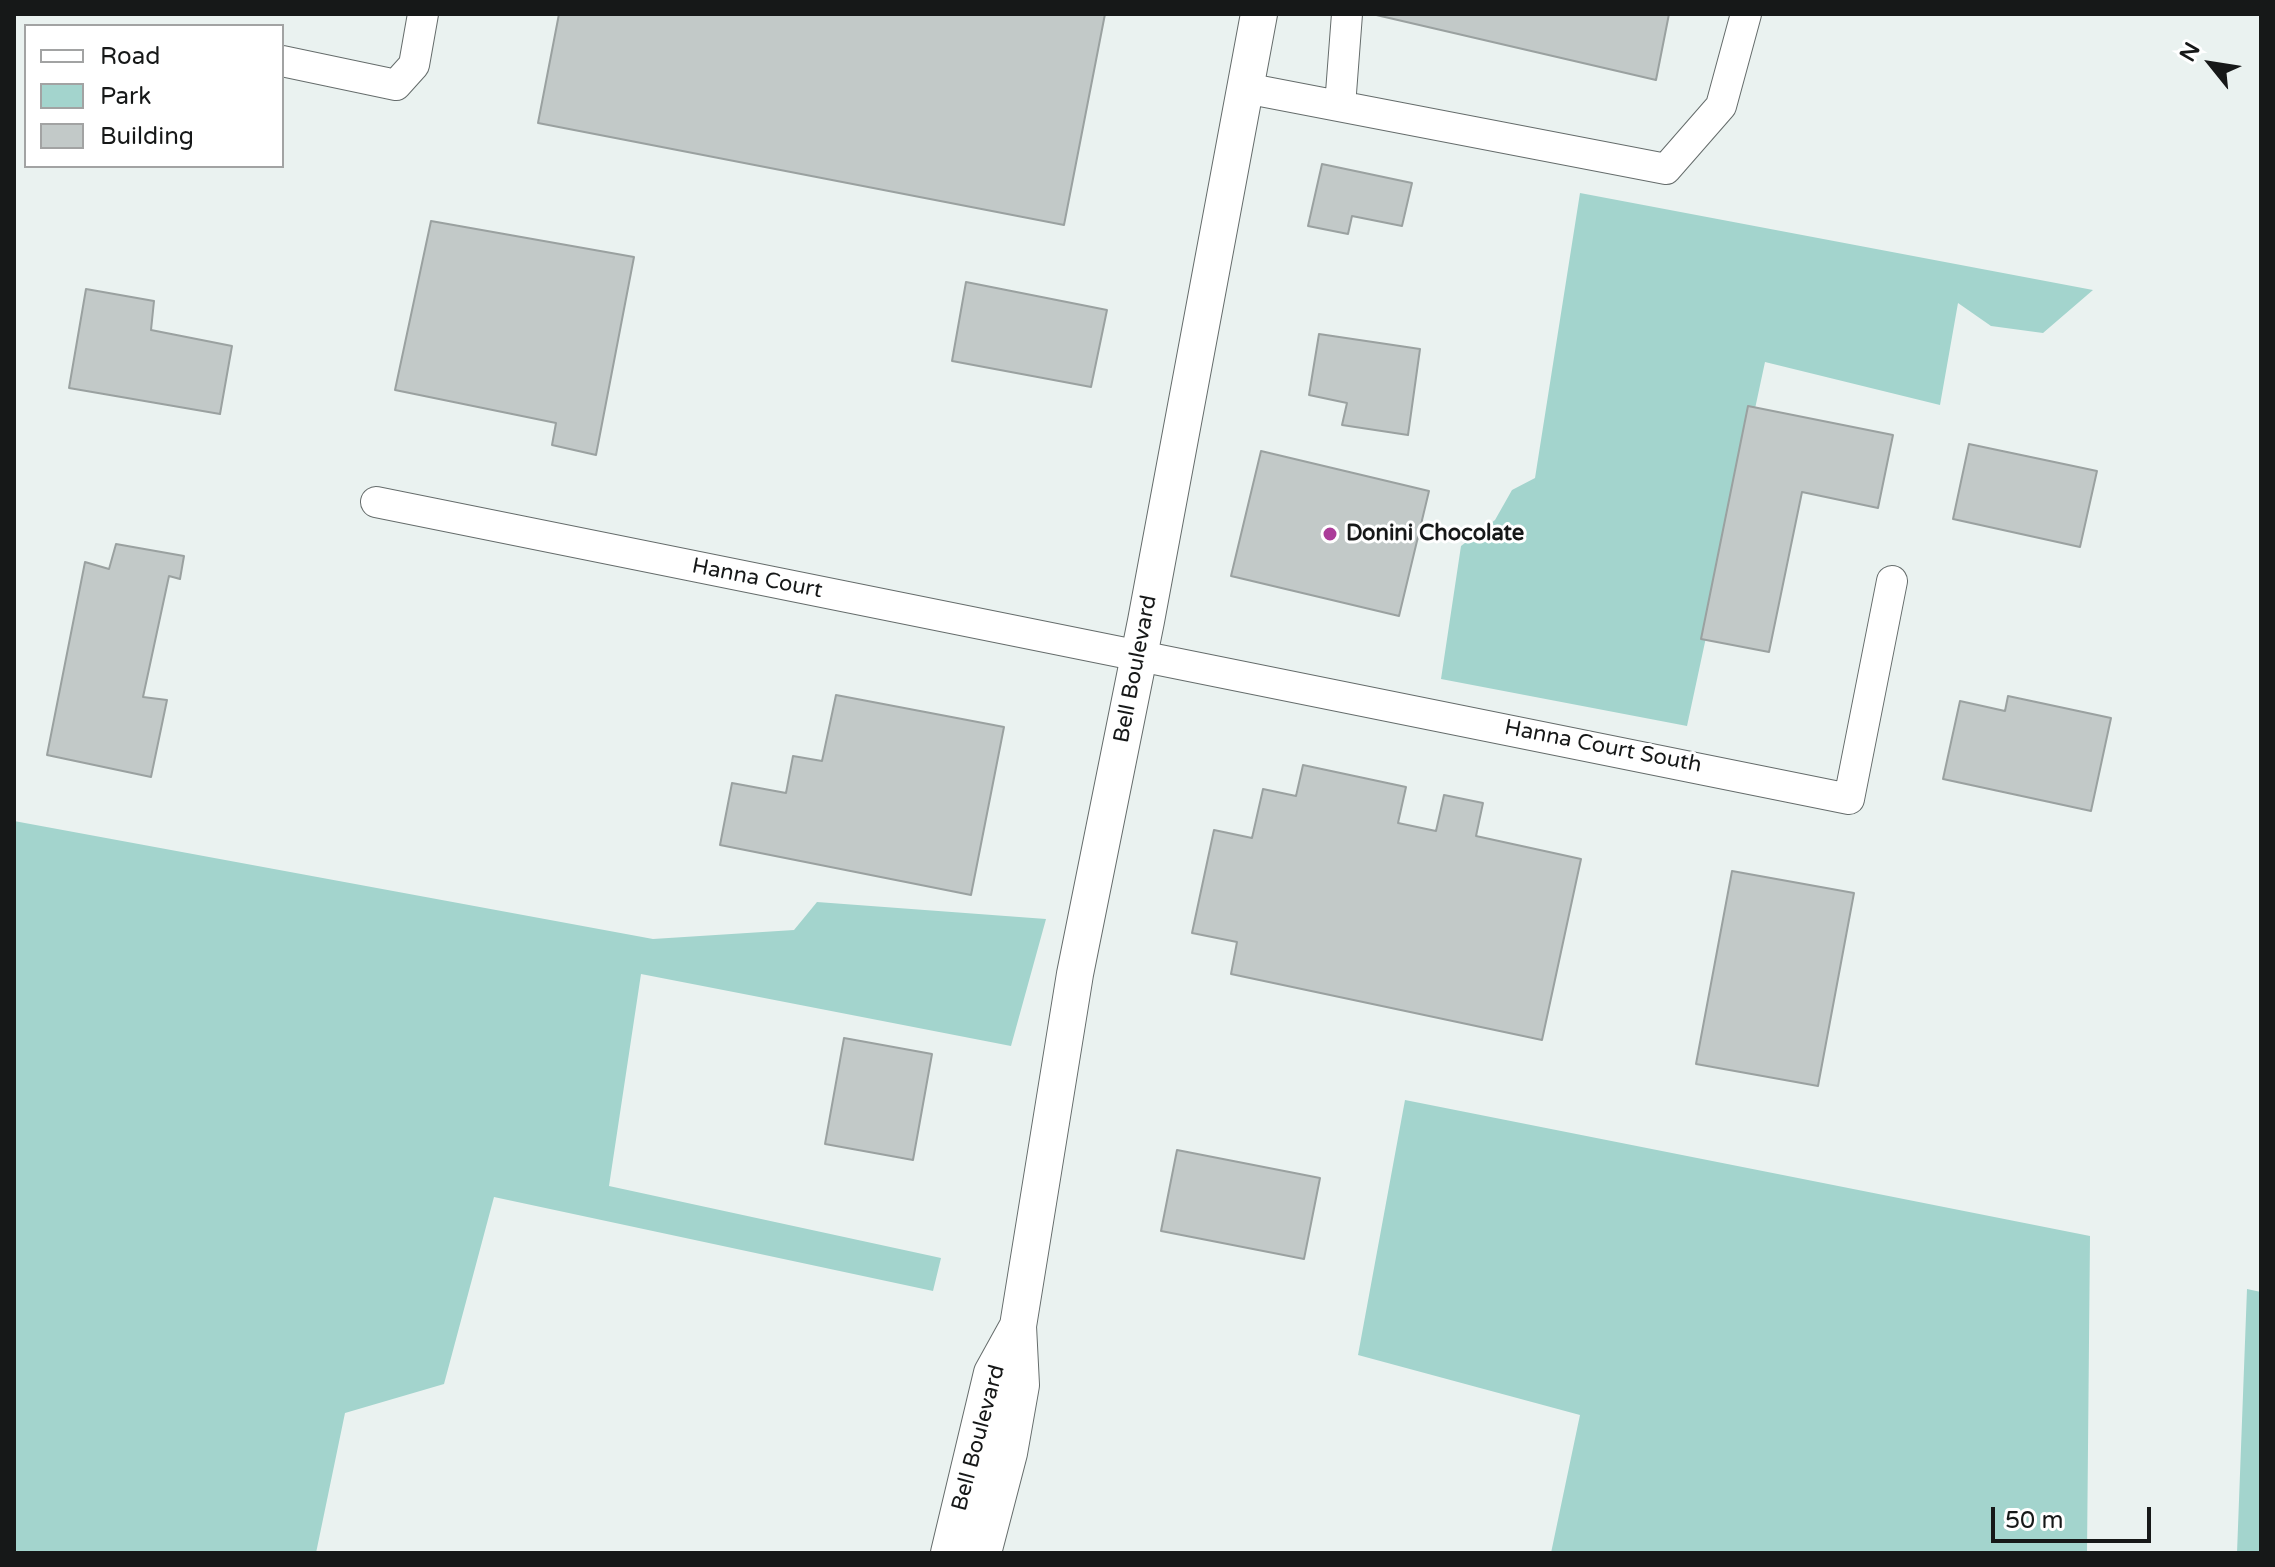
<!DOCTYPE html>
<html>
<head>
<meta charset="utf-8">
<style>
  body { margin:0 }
  #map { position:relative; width:2275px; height:1567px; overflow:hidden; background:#eaf2f0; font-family:"Varela Round",sans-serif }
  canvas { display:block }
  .frame { position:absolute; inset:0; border:16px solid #161818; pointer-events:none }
  .legend { position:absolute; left:24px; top:24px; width:260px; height:144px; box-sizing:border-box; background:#fff; border:2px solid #a2a3a3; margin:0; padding:10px 14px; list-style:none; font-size:24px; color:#161818 }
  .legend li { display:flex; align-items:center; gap:16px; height:40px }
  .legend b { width:40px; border:2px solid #a2a3a3 }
  .north { position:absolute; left:2171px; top:24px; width:80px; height:80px; -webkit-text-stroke:6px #fff; paint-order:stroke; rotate:300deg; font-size:22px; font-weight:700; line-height:32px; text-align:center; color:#161818 }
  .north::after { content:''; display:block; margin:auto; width:28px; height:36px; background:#161818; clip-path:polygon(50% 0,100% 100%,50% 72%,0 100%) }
  .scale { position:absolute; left:1991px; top:1507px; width:160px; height:36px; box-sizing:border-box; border:4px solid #161818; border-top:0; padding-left:10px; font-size:24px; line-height:28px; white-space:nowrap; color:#161818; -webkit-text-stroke:6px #fff; paint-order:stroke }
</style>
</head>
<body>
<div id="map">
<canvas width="2275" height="1567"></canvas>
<div class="frame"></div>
<ul class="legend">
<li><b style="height:10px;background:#fff"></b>Road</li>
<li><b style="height:22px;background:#a3d4cd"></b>Park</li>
<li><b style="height:22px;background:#c2c9c8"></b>Building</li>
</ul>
<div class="north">N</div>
<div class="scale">50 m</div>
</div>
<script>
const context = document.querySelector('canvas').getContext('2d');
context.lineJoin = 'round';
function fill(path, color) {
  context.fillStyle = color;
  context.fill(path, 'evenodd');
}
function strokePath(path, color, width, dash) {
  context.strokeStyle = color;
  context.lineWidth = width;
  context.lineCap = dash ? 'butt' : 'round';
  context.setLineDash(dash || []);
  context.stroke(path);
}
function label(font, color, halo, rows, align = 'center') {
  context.font = font + ' "Varela Round",sans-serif';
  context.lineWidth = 6;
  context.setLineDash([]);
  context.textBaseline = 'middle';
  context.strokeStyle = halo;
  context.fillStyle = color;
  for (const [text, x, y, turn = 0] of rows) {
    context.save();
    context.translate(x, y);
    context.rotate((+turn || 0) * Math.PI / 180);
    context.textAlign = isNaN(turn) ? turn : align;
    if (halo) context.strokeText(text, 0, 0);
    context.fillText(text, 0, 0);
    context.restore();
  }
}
fill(new Path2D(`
  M 1580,193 L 2093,290 L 2043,333 L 1991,326 L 1958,303 L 1940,405 L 1765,362 L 1687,726 L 1441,679 L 1461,546 L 1495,520 L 1512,490 L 1535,478 Z
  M 14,821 L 653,939 L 794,930 L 817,902 L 1046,919 L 1011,1046 L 641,974 L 609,1186 L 941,1258 L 933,1291 L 494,1197 L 444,1384 L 345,1413 L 316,1553 L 14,1553 Z
  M 1405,1100 L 2090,1236 L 2087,1553 L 1551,1553 L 1580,1415 L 1358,1355 Z
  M 2247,1289 L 2261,1292 L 2261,1553 L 2237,1553 Z`), '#a3d4cd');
const building = new Path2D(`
  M 559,14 L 1105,14 L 1064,225 L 538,123 Z
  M 1372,14 L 1669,14 L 1656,80 Z
  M 1322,164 L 1412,183 L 1402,226 L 1352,216 L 1348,234 L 1308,226 Z
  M 431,221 L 634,257 L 596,455 L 552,445 L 556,423 L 395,390 Z
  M 966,282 L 1107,310 L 1091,387 L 952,361 Z
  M 86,289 L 154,301 L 151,330 L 232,346 L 220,414 L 69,388 Z
  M 1319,334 L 1420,349 L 1408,435 L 1342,425 L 1347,403 L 1309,395 Z
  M 1748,406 L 1893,435 L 1878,508 L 1802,492 L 1769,652 L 1701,639 Z
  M 1969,444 L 2097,471 L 2080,547 L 1953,519 Z
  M 1261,451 L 1429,491 L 1399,616 L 1231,576 Z
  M 116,544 L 184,556 L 180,579 L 169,576 L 143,697 L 167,700 L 151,777 L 47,755 L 85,562 L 109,569 Z
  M 836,695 L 1004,727 L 971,895 L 720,845 L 732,783 L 786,793 L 793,756 L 822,761 Z
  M 2008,696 L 2111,718 L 2091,811 L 1943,779 L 1960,701 L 2005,711 Z
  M 1303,765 L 1406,787 L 1398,823 L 1436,831 L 1444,795 L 1483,803 L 1476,836 L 1581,859 L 1542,1040 L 1231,974 L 1237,942 L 1192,933 L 1214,830 L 1252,838 L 1263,789 L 1296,796 Z
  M 1732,871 L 1854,893 L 1818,1086 L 1696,1064 Z
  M 844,1038 L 932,1054 L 913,1160 L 825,1144 Z
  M 1177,1150 L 1320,1178 L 1304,1259 L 1161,1231 Z`);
fill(building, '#c2c9c8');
strokePath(building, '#9aa1a0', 2);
const minor = new Path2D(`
  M 282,61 L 396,85 L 414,65 L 423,14
  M 1245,88 L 1666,169 L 1721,106 L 1746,14
  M 1340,106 L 1347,14
  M 376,502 L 1849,799 L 1892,581`);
const major = new Path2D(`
  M 949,1553 L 992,1373 L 1018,1326
  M 983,1553 L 1009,1453 L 1021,1385 L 1018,1326 L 1075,974 L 1146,621 L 1259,14`);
strokePath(minor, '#656c6b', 32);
strokePath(major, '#656c6b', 38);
strokePath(minor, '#fff', 30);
strokePath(major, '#fff', 36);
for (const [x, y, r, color] of [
  [1330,534,8,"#ab3c99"]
]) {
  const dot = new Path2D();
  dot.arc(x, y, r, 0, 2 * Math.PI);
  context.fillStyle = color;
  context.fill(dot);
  strokePath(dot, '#fff', 3);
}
label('bold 22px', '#161818', '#fff', [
  ["Donini Chocolate",1346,534]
], 'left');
label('22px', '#161818', '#fff', [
  ["Hanna Court",757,579,11],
  ["Bell Boulevard",1136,669,-79],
  ["Hanna Court South",1603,747,11],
  ["Bell Boulevard",979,1438,-75]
]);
</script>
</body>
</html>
